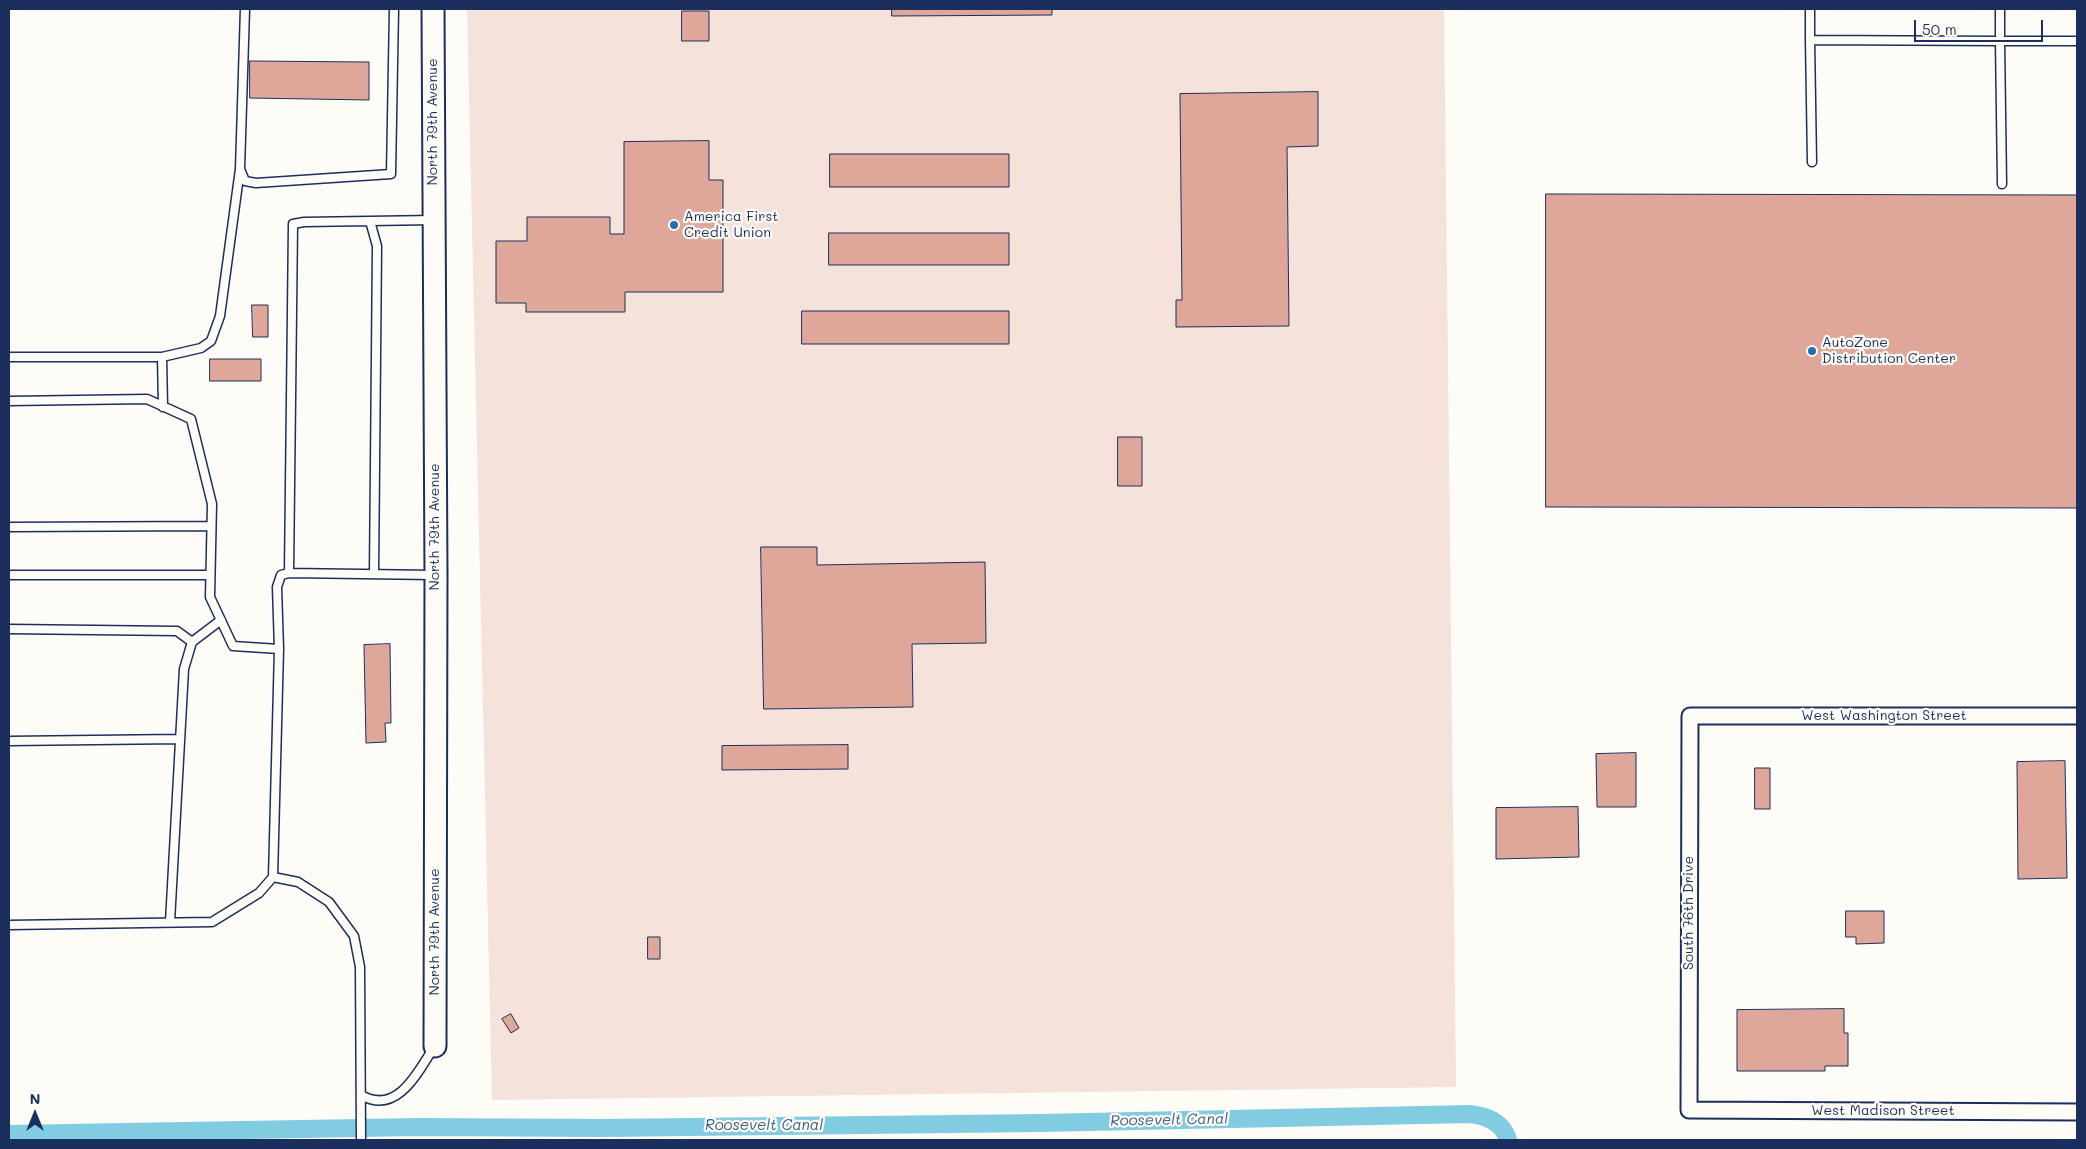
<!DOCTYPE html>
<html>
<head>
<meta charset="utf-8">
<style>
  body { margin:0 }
  #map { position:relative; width:2086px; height:1149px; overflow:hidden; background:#fdfcf7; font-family:Mali,sans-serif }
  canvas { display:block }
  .frame { position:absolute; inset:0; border:10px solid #1b2f5e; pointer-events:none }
  .north { position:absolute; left:10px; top:1089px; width:50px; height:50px; -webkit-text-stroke:4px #fdfcf7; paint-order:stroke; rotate:0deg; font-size:14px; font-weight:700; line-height:20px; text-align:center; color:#1b2f5e }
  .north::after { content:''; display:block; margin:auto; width:18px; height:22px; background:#1b2f5e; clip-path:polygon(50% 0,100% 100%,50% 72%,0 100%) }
  .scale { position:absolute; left:1914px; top:20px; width:129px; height:22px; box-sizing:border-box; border:2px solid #1b2f5e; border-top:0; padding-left:6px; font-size:15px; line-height:18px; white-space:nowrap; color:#1b2f5e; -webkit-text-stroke:4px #fdfcf7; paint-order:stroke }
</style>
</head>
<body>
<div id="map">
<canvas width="2086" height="1149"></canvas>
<div class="frame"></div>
<div class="north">N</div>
<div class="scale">50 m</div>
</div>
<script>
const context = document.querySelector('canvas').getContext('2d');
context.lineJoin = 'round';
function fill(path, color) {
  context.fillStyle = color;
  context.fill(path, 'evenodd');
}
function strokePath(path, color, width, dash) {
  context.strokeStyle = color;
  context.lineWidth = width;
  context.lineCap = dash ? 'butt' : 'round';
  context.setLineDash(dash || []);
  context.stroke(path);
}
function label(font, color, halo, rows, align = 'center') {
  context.font = font + ' Mali,sans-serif';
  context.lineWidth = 4.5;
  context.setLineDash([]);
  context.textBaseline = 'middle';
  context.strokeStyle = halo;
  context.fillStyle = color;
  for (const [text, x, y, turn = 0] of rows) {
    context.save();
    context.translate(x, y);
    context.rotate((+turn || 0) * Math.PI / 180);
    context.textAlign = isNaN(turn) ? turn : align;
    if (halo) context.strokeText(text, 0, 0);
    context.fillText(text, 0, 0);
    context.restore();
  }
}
fill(new Path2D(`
  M 467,9 L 1444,9 L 1456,1087 L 492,1100 Z`), '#f4e2db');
strokePath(new Path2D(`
  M 9,1134 L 418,1127 L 603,1128 L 1040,1123 L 1470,1114 C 1487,1116 1503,1122 1508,1140`), '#82cce2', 18);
const building = new Path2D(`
  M 892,9 L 1052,9 L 1052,15 L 892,16 Z
  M 682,11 L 709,11 L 709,41 L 682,41 Z
  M 250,61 L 369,62 L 369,100 L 250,98 Z
  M 1318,92 L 1318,146 L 1287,147 L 1289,326 L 1176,327 L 1176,300 L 1182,300 L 1180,94 Z
  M 709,141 L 709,180 L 723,180 L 723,292 L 625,292 L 625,312 L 526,312 L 526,303 L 496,303 L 496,241 L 527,241 L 527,217 L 610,217 L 610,234 L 624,234 L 624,142 Z
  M 830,154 L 1009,154 L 1009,187 L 830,187 Z
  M 1546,194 L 2077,195 L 2077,508 L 1546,507 Z
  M 829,233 L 1009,233 L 1009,265 L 829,265 Z
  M 252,305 L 268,305 L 268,337 L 253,337 Z
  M 802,311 L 1009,311 L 1009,344 L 802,344 Z
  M 210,359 L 261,359 L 261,381 L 210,381 Z
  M 1118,437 L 1142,437 L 1142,486 L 1118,486 Z
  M 761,547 L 817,547 L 817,565 L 985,562 L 986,643 L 912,644 L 913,707 L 764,709 Z
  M 390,644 L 391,723 L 385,723 L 386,742 L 366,743 L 364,645 Z
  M 848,745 L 848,769 L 722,770 L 722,746 Z
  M 1636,753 L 1636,807 L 1597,807 L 1596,754 Z
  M 2065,761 L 2067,878 L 2018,879 L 2017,762 Z
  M 1755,768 L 1770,768 L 1770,809 L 1755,809 Z
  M 1578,807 L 1579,857 L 1496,859 L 1496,808 Z
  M 1846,911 L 1884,911 L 1884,943 L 1856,944 L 1856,937 L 1846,937 Z
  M 648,937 L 660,937 L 660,959 L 648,959 Z
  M 1844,1009 L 1844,1033 L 1848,1033 L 1848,1066 L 1825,1066 L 1825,1071 L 1737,1071 L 1737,1010 Z
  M 511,1014 L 519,1028 L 511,1033 L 502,1019 Z`);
fill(building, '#dfa799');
strokePath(building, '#1b2f5e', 1);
const lane = new Path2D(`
  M 245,9 L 240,169 L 245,181 L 256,183 L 391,174 L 394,9
  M 1810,9 L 1810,40 L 2000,41 L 2000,9
  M 1810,40 L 1812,162
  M 2002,184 L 2000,41 L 2077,41
  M 370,221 L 377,246 L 374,574
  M 9,357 L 162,357 L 201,348 L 211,341 L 220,316 L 240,169
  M 162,357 L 163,407
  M 9,401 L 147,399 L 191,419 L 212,504 L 210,597 L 233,646 L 279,649
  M 9,527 L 211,526
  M 289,573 L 293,224 L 304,222 L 434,220
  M 9,575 L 210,575
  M 9,629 L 177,631 L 192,642
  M 9,741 L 180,739
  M 273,877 L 298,882 L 329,902 L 354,936 L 360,967 L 361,1140
  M 170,922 L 184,669 L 192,642 L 221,620
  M 9,925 L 212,922 L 259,893 L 273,877 L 279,649 L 277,587 L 281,575 L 289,573 L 434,575
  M 361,1095 C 397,1116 418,1072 434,1047`);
const street = new Path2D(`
  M 2077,716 L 1690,716 L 1689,1110 L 2077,1112`);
const secondary = new Path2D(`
  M 433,9 L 436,575 L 435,1046`);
strokePath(lane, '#1b2f5e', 11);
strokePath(street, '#1b2f5e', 19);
strokePath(secondary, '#1b2f5e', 25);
strokePath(lane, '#fdfcf7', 8);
strokePath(street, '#fdfcf7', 15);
strokePath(secondary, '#fdfcf7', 21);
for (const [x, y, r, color] of [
  [674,225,5,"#1f6fb2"],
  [1812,351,5,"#1f6fb2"]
]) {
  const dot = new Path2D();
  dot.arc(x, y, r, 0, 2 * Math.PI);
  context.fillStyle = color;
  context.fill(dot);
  strokePath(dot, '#fdfcf7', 2);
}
label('14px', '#1b2f5e', '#fdfcf7', [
  ["North 79th Avenue",433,122,-90],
  ["North 79th Avenue",435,527,-90],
  ["West Washington Street",1884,716],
  ["South 76th Drive",1689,913,-90],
  ["North 79th Avenue",435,932,-90],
  ["West Madison Street",1883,1111]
]);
label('14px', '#1b2f5e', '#fdfcf7', [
  ["America First",684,217],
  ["Credit Union",684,233],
  ["AutoZone",1822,343],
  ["Distribution Center",1822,359]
], 'left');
label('italic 15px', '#3a5e86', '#fdfcf7', [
  ["Roosevelt Canal",1169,1120,-1],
  ["Roosevelt Canal",764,1125]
]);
</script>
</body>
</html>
